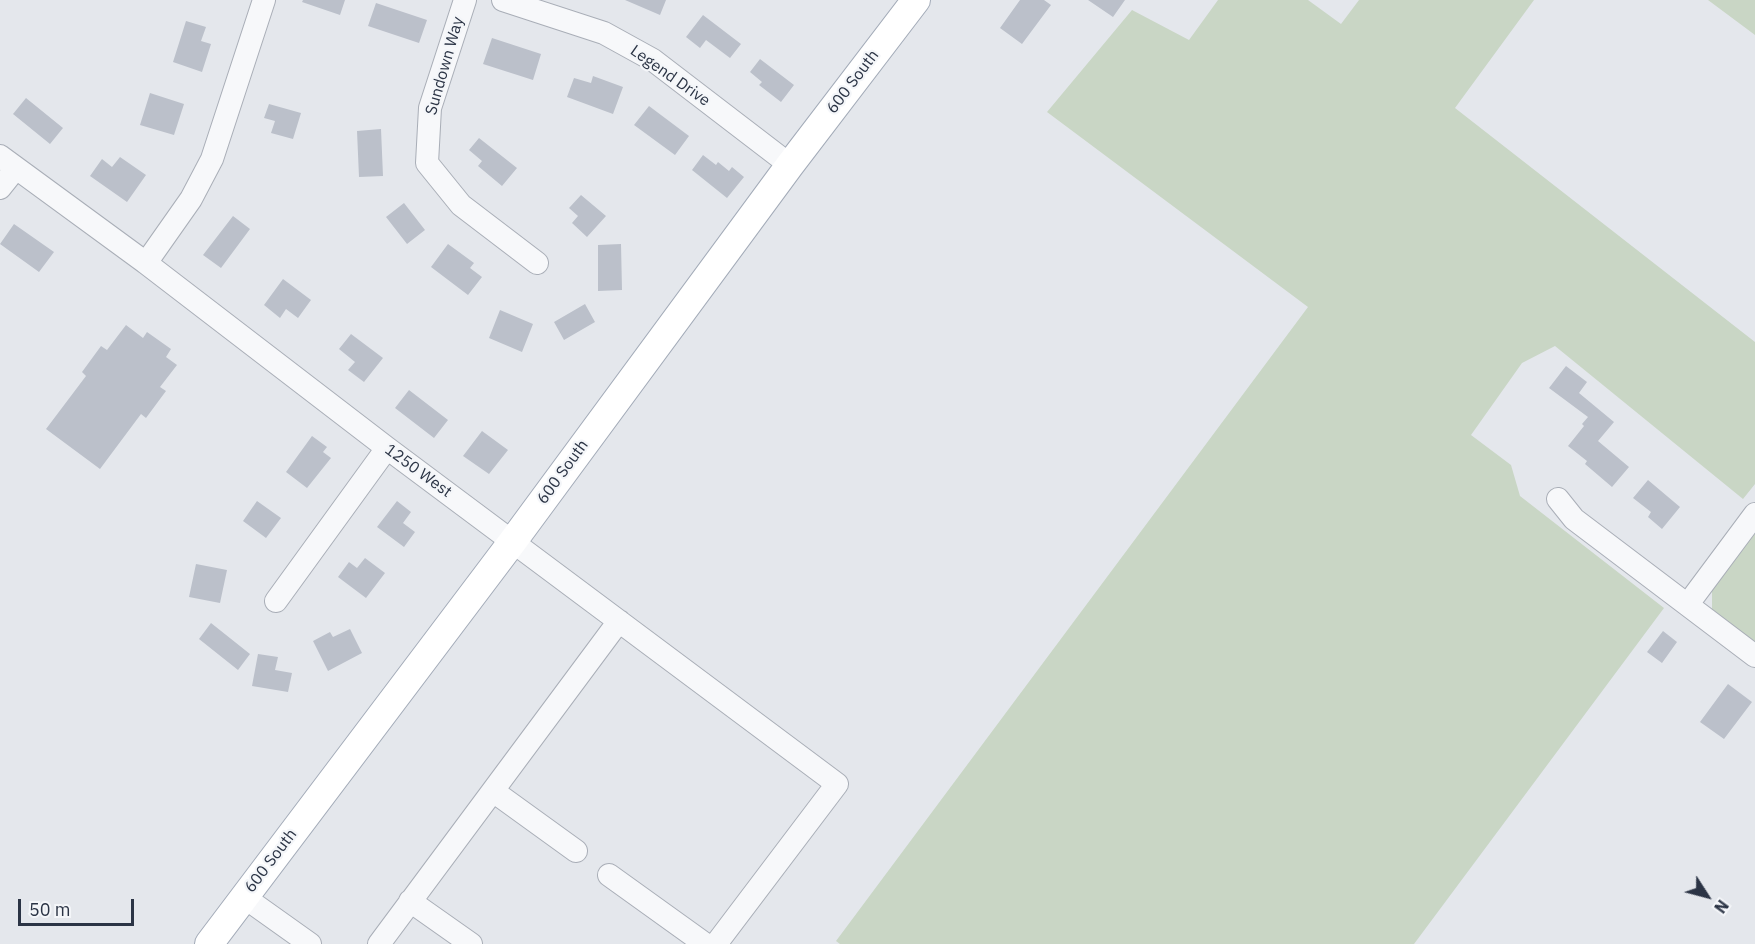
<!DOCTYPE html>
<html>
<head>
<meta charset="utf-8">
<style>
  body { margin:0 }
  #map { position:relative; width:1755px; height:944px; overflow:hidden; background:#e4e7ec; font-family:"IBM Plex Sans",sans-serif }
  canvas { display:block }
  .north { position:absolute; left:1677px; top:866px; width:60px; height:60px; -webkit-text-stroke:4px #f4f6f9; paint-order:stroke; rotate:126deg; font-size:16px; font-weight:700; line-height:24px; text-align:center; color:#2b3445 }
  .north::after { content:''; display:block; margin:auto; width:21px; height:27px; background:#2b3445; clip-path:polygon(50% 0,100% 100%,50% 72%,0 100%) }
  .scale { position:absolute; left:18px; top:899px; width:116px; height:27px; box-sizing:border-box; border:3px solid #2b3445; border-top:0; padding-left:8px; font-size:18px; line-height:21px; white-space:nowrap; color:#2b3445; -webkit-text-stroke:4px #f4f6f9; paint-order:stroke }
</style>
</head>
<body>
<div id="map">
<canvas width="1755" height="944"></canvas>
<div class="north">N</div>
<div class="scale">50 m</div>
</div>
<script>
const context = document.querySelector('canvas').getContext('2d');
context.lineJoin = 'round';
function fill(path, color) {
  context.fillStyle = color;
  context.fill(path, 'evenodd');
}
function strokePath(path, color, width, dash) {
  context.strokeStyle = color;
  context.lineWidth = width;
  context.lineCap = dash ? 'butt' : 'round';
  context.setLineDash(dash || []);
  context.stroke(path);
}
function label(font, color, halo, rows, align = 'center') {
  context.font = font + ' "IBM Plex Sans",sans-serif';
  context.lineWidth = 4.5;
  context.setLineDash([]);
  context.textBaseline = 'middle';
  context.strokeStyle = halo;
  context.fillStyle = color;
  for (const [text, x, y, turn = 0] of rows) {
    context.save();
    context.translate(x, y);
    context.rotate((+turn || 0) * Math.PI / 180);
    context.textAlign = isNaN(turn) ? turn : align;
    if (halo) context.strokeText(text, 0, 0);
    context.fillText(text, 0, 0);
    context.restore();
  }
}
fill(new Path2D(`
  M 1218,0 L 1308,0 L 1341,24 L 1359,0 L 1534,0 L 1455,108 L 1755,342 L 1755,484 L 1743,499 L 1555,346 L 1522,363 L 1471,435 L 1511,465 L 1520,496 L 1664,608 L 1414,944 L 840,944 L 836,941 L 1308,307 L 1047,112 L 1132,10 L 1189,40 Z
  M 1708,0 L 1755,0 L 1755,35 Z
  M 1755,533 L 1755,643 L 1712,611 L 1712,588 Z`), '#c9d6c5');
fill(new Path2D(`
  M 303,0 L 345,0 L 340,15 L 302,2 Z
  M 625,0 L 666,0 L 660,15 Z
  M 1020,0 L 1044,0 L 1051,5 L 1022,44 L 1000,28 Z
  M 1088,0 L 1125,0 L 1113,17 Z
  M 376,3 L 427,20 L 419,43 L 368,26 Z
  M 703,15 L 741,44 L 730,58 L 706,40 L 700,48 L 686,37 Z
  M 186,21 L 206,27 L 201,41 L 211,44 L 202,72 L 173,62 Z
  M 492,38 L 541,54 L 533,80 L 483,64 Z
  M 760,59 L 794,85 L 781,102 L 759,85 L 762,82 L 750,72 Z
  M 593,76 L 623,87 L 613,114 L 567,97 L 574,78 L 591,83 Z
  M 150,93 L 184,104 L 174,135 L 140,125 Z
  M 26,98 L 63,128 L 50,144 L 13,114 Z
  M 269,104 L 301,113 L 293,139 L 271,133 L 275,121 L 264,118 Z
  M 649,106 L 689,136 L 675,155 L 634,125 Z
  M 381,129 L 383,176 L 359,177 L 357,131 Z
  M 479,138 L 517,168 L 502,186 L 478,166 L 482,161 L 469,150 Z
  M 703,155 L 716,165 L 718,162 L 729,171 L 732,167 L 744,177 L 727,198 L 692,170 Z
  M 120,157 L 146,175 L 127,202 L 90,176 L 102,159 L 112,167 Z
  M 581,195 L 606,216 L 587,237 L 572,223 L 578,216 L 569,208 Z
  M 404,203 L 425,230 L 407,244 L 386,217 Z
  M 233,216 L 250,229 L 221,268 L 203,255 Z
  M 14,224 L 54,252 L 39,272 L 0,244 Z
  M 448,244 L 474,263 L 470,268 L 482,277 L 468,295 L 431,267 Z
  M 621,244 L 622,290 L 598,291 L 598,245 Z
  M 283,279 L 311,300 L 298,318 L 286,309 L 280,318 L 264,305 Z
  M 585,304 L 595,322 L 564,340 L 554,322 Z
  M 500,310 L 533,324 L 522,352 L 489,338 Z
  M 126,325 L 143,338 L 147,332 L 171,349 L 166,357 L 177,365 L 160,387 L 166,391 L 146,418 L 141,414 L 100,469 L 46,429 L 86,376 L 82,372 L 101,346 L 107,350 Z
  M 351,334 L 383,358 L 364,382 L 348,370 L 355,362 L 339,349 Z
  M 1566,366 L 1587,382 L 1579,393 L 1614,422 L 1598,441 L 1629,467 L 1612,487 L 1585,464 L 1587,461 L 1568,446 L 1584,426 L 1582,424 L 1588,417 L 1549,388 Z
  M 409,390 L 448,420 L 434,438 L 395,408 Z
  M 482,431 L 508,450 L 489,474 L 463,456 Z
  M 312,436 L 327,447 L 323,452 L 331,458 L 307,488 L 286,472 Z
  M 1648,480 L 1680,507 L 1662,529 L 1648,517 L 1651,512 L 1633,498 Z
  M 257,501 L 281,518 L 266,538 L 243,521 Z
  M 397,501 L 411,512 L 403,523 L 415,532 L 404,547 L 377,527 Z
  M 365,558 L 385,573 L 366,598 L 338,577 L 349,562 L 357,568 Z
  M 196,564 L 227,570 L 220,603 L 189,597 Z
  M 211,623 L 250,654 L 238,670 L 199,639 Z
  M 350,629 L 362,653 L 328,671 L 313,641 L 330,632 L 333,637 Z
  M 1663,631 L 1677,642 L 1662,663 L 1647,652 Z
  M 258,654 L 278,657 L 275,670 L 292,673 L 288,692 L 252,686 Z
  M 1728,684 L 1752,702 L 1724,739 L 1700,722 Z`), '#bbc0ca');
const minor = new Path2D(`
  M 465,0 L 430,108 L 427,163 L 461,205 L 537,263
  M 503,0 L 604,33 L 653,60 L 790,165
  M 0,156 L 146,263 L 387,448 L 837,784 L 716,944
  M 0,188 L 16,168
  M 146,263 L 191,199 L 212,159 L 264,0
  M 1558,499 L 1574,519 L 1755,656
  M 276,601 L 387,448
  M 1688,604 L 1755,514
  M 493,791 L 576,851
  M 609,875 L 705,944
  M 244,897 L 310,944
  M 410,901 L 471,944
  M 379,944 L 619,621`);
const major = new Path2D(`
  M 209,944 L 513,541 L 790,165 L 916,0`);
strokePath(minor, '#a9aeb7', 24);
strokePath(major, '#a3abb8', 30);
strokePath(minor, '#f7f8fa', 22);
strokePath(major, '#fff', 28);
label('16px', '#2b3445', '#f4f6f9', [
  ["Sundown Way",445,66,-74],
  ["Legend Drive",670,76,35],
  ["600 South",853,82,-53],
  ["1250 West",418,471,36],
  ["600 South",563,472,-54],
  ["600 South",271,861,-53]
]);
</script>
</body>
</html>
